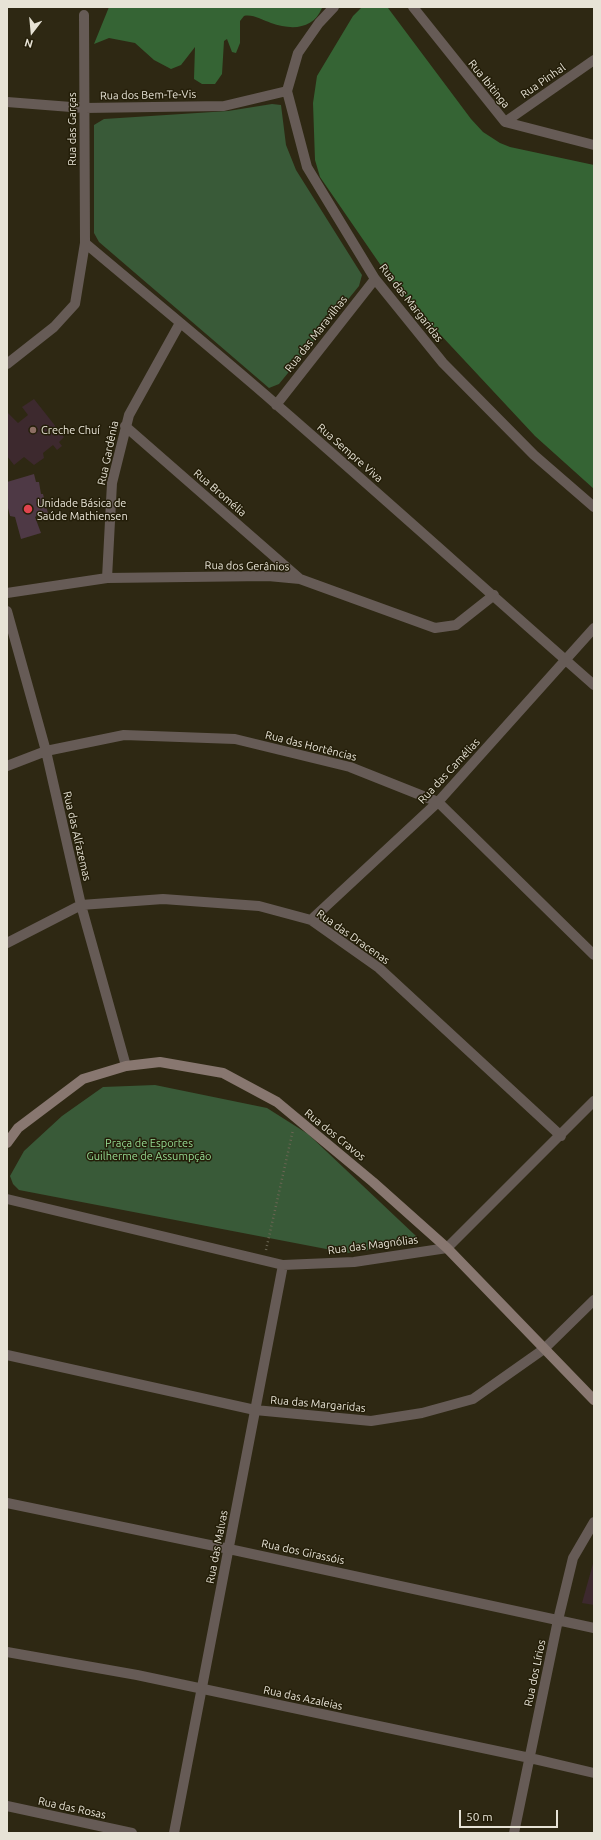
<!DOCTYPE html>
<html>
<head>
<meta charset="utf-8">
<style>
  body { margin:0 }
  #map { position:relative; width:601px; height:1840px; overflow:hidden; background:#2e2813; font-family:Ubuntu,sans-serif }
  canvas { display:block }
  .frame { position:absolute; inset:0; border:8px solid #e7e3d6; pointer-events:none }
  .north { position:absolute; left:12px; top:12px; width:40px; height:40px; -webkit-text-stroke:3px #241e09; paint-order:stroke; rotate:196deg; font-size:11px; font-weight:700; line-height:16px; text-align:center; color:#e7e3d6 }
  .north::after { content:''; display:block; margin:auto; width:14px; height:18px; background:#e7e3d6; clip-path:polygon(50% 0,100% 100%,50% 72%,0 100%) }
  .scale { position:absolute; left:459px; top:1810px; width:99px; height:18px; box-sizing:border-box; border:2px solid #e7e3d6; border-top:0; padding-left:5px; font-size:12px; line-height:14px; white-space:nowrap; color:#e7e3d6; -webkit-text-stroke:3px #241e09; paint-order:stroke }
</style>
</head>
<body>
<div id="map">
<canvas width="601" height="1840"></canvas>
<div class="frame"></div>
<div class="north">N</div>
<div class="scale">50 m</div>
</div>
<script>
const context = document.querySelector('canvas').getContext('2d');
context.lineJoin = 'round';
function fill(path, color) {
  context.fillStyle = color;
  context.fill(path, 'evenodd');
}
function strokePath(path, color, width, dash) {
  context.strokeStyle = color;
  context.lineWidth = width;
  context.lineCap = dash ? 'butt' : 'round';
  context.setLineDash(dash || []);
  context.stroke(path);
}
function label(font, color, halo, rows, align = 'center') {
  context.font = font + ' Ubuntu,sans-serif';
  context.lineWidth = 3;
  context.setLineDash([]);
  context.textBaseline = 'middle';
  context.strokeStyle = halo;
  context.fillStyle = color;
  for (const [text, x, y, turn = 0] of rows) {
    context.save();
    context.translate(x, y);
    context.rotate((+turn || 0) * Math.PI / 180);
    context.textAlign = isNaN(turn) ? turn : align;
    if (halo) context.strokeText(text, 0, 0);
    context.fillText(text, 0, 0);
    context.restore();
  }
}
fill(new Path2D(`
  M 34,399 L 64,437 L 59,442 L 62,446 L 57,450 L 53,445 L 43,453 L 44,458 L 34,465 L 24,457 L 14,465 L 7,456 L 7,412 L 18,423 L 28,415 L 22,407 Z
  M 594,1560 L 594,1605 L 582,1603 Z`), '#3d292e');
fill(new Path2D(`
  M 272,104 L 281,105 L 286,145 L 296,170 L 362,275 L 359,286 L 279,384 L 269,388 L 99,242 L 94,233 L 94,125 L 104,119 L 228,111 Z
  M 155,1085 L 267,1108 L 308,1134 L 416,1236 L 413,1244 L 347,1253 L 19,1190 L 13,1184 L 10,1176 L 24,1151 L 62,1116 L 103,1087 Z`), '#395a38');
fill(new Path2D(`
  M 109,7 L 321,7 L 322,8 C 313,30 291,30 271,23 C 262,20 253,14 244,16 L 240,21 L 240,43 L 236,53 L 232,52 L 227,39 L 224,41 L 222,74 L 215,84 L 202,84 L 194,79 L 195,47 L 181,65 L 171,69 L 154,60 L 135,43 L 109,38 L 94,44 Z
  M 362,7 L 388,8 L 471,119 L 483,132 L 500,143 L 510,147 L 594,165 L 594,489 L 535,436 L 395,286 L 320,177 L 315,160 L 313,103 L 317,76 L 353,16 Z`), '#356434');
fill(new Path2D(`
  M 34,474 L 36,482 L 39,482 L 41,494 L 43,494 L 50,521 L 41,521 L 39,514 L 35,517 L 41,533 L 21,539 L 15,517 L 10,516 L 7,504 L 7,482 Z`), '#4e3945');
strokePath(new Path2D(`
  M 266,1250 L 293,1130`), '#6a6553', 2.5, [1, 3]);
strokePath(new Path2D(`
  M 334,7 L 319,23 L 298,53 L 287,91 L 307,167 L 375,279 L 443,363 L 534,455 L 594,507
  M 413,7 L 505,122 L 594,145
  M 7,102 L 84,108 L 224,106 L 287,91
  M 505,122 L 594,60
  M 85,243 C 149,297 214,350 277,405 C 383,497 488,592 594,685
  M 7,364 L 54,327 L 75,304 L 85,243 L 84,15
  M 276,405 L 375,279
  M 125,426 L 300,579
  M 107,578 L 112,483 L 129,415 L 180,323
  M 7,593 L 107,578 L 268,576 L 300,579 L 435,628 L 456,625 L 494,595
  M 7,611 L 46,751 L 81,905 L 126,1066
  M 7,766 L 46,751 L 124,735 L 235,739 L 350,767 L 438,802 L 594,955
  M 311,920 L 438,802 L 594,628
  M 7,943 L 81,905 L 163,899 L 259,906 L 311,920 L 379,968 L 561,1136
  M 7,1199 L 283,1265 L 354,1262 L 447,1248 L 594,1101
  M 7,1355 L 255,1410 L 371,1421 L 422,1413 L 473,1399 L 544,1349 L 594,1300
  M 7,1503 L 229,1549 L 594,1628
  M 7,1652 L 137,1675 L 530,1758 L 594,1773
  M 7,1806 L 132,1833
  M 174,1833 L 283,1265
  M 514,1833 L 558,1620 L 573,1558 L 594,1522`), '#665b56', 10);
strokePath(new Path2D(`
  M 7,1143 L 18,1128 L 83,1079 L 126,1066 L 160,1062 L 223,1073 L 277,1102 L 373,1182 L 447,1248 L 594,1400`), '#887770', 10);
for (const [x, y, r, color] of [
  [33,430,4,"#8d6e63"],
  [28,509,5,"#e0444e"]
]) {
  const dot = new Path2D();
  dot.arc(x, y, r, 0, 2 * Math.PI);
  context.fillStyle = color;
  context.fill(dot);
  strokePath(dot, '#241e09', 1.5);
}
label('11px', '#e7e3d6', '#241e09', [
  ["Rua Pinhal",543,81,-35],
  ["Rua Ibitinga",489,84,51],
  ["Rua dos Bem-Te-Vis",148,95,-1],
  ["Rua das Garças",72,129,-90],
  ["Rua das Margaridas",411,303,52],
  ["Rua das Maravilhas",316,334,-52],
  ["Rua Gardênia",108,453,-78],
  ["Rua Sempre Viva",350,453,41],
  ["Rua Bromélia",220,493,41],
  ["Rua dos Gerânios",247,566,1],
  ["Rua das Hortências",311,746,14],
  ["Rua das Camélias",449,771,-47],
  ["Rua das Alfazemas",77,836,77],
  ["Rua das Dracenas",353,937,35],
  ["Rua dos Cravos",335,1135,39],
  ["Rua das Magnólias",373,1245,-7],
  ["Rua das Margaridas",318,1404,5],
  ["Rua das Malvas",217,1547,-79],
  ["Rua dos Girassóis",303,1552,12],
  ["Rua dos Lírios",535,1673,-78],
  ["Rua das Azaleias",303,1698,12],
  ["Rua das Rosas",72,1808,12]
]);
label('11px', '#e7e3d6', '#241e09', [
  ["Creche Chuí",41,430],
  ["Unidade Básica de",37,503],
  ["Saúde Mathiensen",37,516]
], 'left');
label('11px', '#94da92', '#241e09', [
  ["Praça de Esportes",149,1143],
  ["Guilherme de Assumpção",149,1156]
]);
</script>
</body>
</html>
